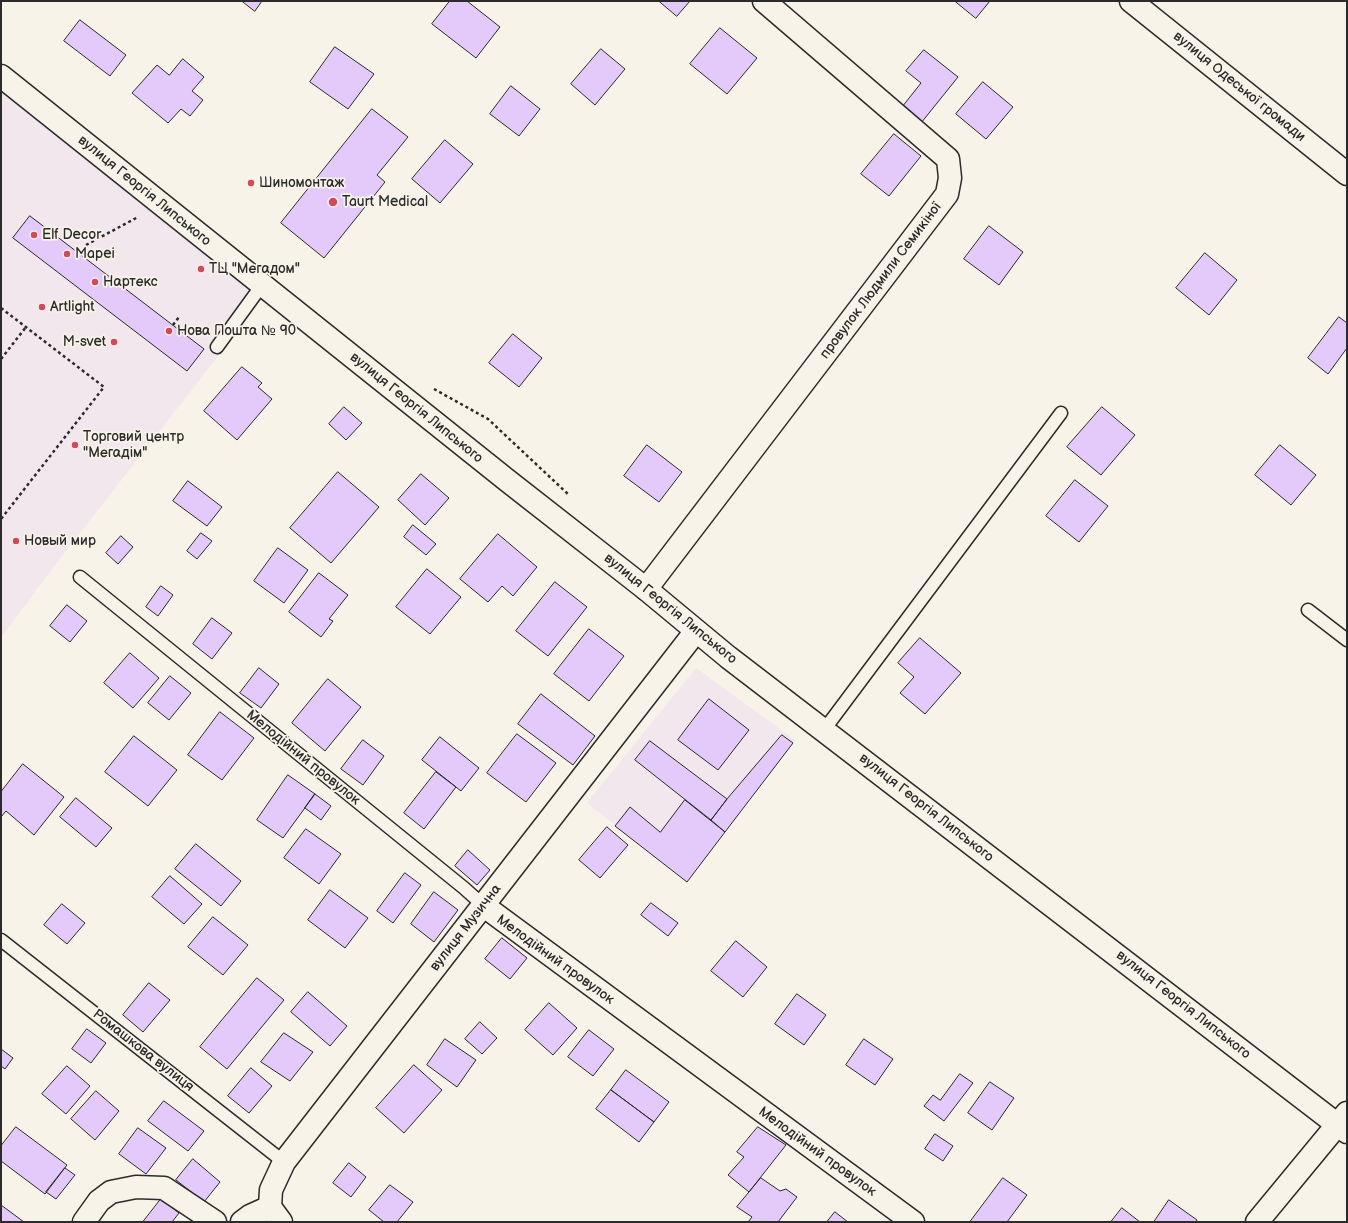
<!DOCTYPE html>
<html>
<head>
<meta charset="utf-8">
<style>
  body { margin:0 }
  #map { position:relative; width:1348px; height:1223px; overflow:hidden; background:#f7f3e8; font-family:"Balsamiq Sans",sans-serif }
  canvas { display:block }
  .frame { position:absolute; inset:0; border:2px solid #2b2b2b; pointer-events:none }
</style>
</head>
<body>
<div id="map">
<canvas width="1348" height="1223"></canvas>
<div class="frame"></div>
</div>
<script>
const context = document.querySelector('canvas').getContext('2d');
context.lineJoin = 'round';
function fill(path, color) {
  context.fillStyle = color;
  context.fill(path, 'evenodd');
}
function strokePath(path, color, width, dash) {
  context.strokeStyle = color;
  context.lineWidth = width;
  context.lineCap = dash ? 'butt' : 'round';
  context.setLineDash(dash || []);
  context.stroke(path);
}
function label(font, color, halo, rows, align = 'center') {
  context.font = font + ' "Balsamiq Sans",sans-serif';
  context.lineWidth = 3.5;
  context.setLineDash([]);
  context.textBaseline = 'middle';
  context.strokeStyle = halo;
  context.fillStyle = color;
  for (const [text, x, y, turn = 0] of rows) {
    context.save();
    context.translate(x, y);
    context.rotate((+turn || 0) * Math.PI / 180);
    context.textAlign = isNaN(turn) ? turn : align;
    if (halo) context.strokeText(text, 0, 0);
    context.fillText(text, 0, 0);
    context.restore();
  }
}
fill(new Path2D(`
  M 1,80 L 265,296 L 52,569 L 1,638 Z
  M 696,668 L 795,740 L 687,882 L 587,803 Z`), '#f1e7ed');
const building = new Path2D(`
  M 242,1 L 262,1 L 255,11 Z
  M 450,1 L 467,1 L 500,27 L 476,58 L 432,24 Z
  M 659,1 L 690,1 L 677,16 Z
  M 955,1 L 990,1 L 976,18 Z
  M 80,20 L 126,55 L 110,76 L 64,41 Z
  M 720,28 L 757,58 L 727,94 L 690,64 Z
  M 335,47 L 374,74 L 348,109 L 310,82 Z
  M 601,49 L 625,69 L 595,105 L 571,84 Z
  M 924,50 L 958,77 L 921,123 L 902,107 L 921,83 L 906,71 Z
  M 183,59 L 204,77 L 192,91 L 203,100 L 190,116 L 181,109 L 168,123 L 132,93 L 157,65 L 169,75 Z
  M 983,82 L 1013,107 L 986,139 L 956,114 Z
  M 511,86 L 540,109 L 519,136 L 490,114 Z
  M 372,109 L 408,137 L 377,175 L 385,182 L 324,258 L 281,223 Z
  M 894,134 L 921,156 L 889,196 L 861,174 Z
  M 445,140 L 473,164 L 440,203 L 412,179 Z
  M 30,216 L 204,349 L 187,371 L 13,238 Z
  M 989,226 L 1023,252 L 999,285 L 964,259 Z
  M 1205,253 L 1237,280 L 1209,315 L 1176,288 Z
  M 1339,317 L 1347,323 L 1347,348 L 1328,374 L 1308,358 Z
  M 513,334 L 542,358 L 519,387 L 489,363 Z
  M 242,367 L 262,383 L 258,387 L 272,399 L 237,440 L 204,411 Z
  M 344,407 L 362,423 L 346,440 L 329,424 Z
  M 1102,407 L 1135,435 L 1101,475 L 1067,447 Z
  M 647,445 L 682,472 L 659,502 L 624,476 Z
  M 1280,445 L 1316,475 L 1291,505 L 1255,475 Z
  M 338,472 L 379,507 L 331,563 L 290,528 Z
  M 421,474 L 449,498 L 425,525 L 398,500 Z
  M 1075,480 L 1108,506 L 1079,542 L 1046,516 Z
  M 188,481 L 222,507 L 207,526 L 173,501 Z
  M 413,525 L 436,544 L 426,555 L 404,537 Z
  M 201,533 L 212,541 L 197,559 L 187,551 Z
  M 498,534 L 537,567 L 513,596 L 502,586 L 488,602 L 460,579 Z
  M 121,536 L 133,547 L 118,564 L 106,553 Z
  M 278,548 L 308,570 L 284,603 L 254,581 Z
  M 427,569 L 461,597 L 430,634 L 396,607 Z
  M 319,573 L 348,595 L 329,619 L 333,621 L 321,637 L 289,612 Z
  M 555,582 L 587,607 L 548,656 L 516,631 Z
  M 161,586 L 173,595 L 158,616 L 146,607 Z
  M 67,605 L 87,621 L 70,642 L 50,626 Z
  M 212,618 L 232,633 L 212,659 L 193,644 Z
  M 589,629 L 624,656 L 589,701 L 554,674 Z
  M 920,638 L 961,673 L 925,714 L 900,693 L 914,677 L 898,663 Z
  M 130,653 L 159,678 L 133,708 L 104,683 Z
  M 259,668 L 279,684 L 261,708 L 240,693 Z
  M 170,676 L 191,693 L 169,720 L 148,703 Z
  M 328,679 L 361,707 L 325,751 L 292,723 Z
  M 541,694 L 595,736 L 573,765 L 518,724 Z
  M 709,699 L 749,730 L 718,770 L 678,740 Z
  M 220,712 L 254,738 L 222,780 L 188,755 Z
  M 517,734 L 556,763 L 526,802 L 487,773 Z
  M 782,735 L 793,743 L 725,832 L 711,820 L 727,799 Z
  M 134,736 L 177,770 L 148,806 L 105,772 Z
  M 440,737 L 479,768 L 461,791 L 422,760 Z
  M 363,740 L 384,756 L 363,785 L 341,769 Z
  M 650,741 L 727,799 L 711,820 L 635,760 Z
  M 23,764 L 64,797 L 34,835 L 6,811 L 1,817 L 1,792 Z
  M 436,772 L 456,787 L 424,829 L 404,813 Z
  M 288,775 L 315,794 L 283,838 L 257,820 Z
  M 315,794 L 331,806 L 321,820 L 305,808 Z
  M 76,798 L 112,828 L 96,847 L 60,817 Z
  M 685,800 L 725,832 L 687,882 L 615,826 L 630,807 L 660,832 Z
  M 607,827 L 628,845 L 600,878 L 579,860 Z
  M 306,829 L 341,854 L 319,884 L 284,858 Z
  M 196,844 L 241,881 L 221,906 L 175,869 Z
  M 468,850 L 490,870 L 477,885 L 455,866 Z
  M 405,873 L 421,885 L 393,923 L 377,911 Z
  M 170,876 L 202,904 L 184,924 L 152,897 Z
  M 330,890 L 368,918 L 345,948 L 308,920 Z
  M 434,892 L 458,910 L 434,942 L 411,924 Z
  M 651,903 L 678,923 L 668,936 L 641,915 Z
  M 62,904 L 85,923 L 67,944 L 44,925 Z
  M 213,917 L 248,945 L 223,975 L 188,947 Z
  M 502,938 L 527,958 L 510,979 L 485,959 Z
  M 736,941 L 767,967 L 743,997 L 711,971 Z
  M 257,978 L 284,1000 L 227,1069 L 200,1047 Z
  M 149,983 L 170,1000 L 143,1032 L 123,1015 Z
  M 308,992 L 347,1026 L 330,1046 L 291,1012 Z
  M 797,994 L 826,1015 L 804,1045 L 775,1024 Z
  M 549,1003 L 577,1028 L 553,1055 L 525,1030 Z
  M 480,1022 L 497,1038 L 482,1054 L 465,1039 Z
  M 87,1029 L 106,1043 L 91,1063 L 72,1049 Z
  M 589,1030 L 614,1049 L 593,1076 L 568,1057 Z
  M 284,1033 L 313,1052 L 290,1081 L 261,1062 Z
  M 445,1039 L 476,1060 L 457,1087 L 427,1065 Z
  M 864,1039 L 893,1059 L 875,1085 L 846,1065 Z
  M 1,1049 L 13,1058 L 5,1069 L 1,1066 Z
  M 414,1065 L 442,1090 L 404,1133 L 376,1108 Z
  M 67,1066 L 90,1086 L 66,1114 L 42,1094 Z
  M 251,1068 L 272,1086 L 249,1113 L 228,1096 Z
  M 626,1070 L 669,1102 L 654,1122 L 611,1090 Z
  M 960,1074 L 973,1083 L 944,1121 L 924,1106 L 933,1095 L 940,1100 Z
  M 990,1082 L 1014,1098 L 992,1130 L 968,1113 Z
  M 611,1090 L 654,1122 L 639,1142 L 596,1109 Z
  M 96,1091 L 119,1111 L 95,1140 L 71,1119 Z
  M 164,1101 L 204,1131 L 188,1151 L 148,1121 Z
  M 16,1127 L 67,1165 L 45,1194 L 1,1161 L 1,1146 Z
  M 758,1127 L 786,1145 L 749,1192 L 728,1175 L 744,1157 L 737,1152 Z
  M 138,1128 L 166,1148 L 146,1174 L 119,1154 Z
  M 935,1134 L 953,1146 L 943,1161 L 925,1149 Z
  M 193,1159 L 220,1182 L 204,1202 L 176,1180 Z
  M 349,1163 L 366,1177 L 351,1197 L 333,1183 Z
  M 65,1168 L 75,1175 L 56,1199 L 46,1192 Z
  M 761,1178 L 780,1191 L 786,1189 L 797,1197 L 778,1222 L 748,1222 L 752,1217 L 737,1207 Z
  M 1003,1178 L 1027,1195 L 1007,1222 L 970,1222 Z
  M 390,1185 L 413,1202 L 397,1222 L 384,1222 L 369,1210 Z
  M 161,1199 L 179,1213 L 172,1222 L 143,1222 Z
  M 1169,1200 L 1197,1220 L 1196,1222 L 1154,1222 Z
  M 1,1205 L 24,1222 L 1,1222 Z
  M 1122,1208 L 1140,1222 L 1111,1222 Z
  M 835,1212 L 848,1222 L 827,1222 Z`);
fill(building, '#e3cafa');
strokePath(building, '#2b2b2b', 1);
const lane = new Path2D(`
  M 217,347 L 262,285
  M 80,577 L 464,888 L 484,906
  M 1308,610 L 1347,640
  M 824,730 L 1061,413
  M 1,940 L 284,1162`);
const street = new Path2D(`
  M 1131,1 L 1347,174
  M 646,589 L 947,194 L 950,178 L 948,159 L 764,1
  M 484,906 L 913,1222
  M 84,1222 L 99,1201 L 111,1192 L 136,1187 L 164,1188 L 215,1222
  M 242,1222 L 250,1216 L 270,1207
  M 1257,1222 L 1347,1113`);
const secondary = new Path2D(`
  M 1,76 L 508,481 L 646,589 L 728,657 L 1347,1132
  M 281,1222 L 270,1207 L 271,1190 L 284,1162 L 696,631`);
strokePath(lane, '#2b2b2b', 15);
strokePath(street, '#2b2b2b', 25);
strokePath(secondary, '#2b2b2b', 25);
strokePath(new Path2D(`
  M 86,245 L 138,217
  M 1,308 L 104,387 L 1,519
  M 173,325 L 179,317
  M 1,359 L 26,327
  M 434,389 L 488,419 L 569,495`), '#2b2b2b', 2.5, [3, 3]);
strokePath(lane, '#f7f3e8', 12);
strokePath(street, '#f7f3e8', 22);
strokePath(secondary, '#f7f3e8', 22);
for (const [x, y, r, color] of [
  [251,183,4,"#d1495b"],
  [333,202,5,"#d1495b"],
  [34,235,4,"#d1495b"],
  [67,254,4,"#d1495b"],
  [201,269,4,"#d1495b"],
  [95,282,4,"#d1495b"],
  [42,307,4,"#d1495b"],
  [169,331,4,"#d1495b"],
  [114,342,4,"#d1495b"],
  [75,445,4,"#d1495b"],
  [16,541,4,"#d1495b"]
]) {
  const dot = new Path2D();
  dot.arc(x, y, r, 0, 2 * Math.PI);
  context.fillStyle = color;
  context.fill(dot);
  strokePath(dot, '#f7f3e8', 1.5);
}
label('14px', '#2b2b2b', '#f7f3e8', [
  ["вулиця Одеської громади",1239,87,39],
  ["вулиця Георгія Липського",144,191,39],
  ["провулок Людмили Семикіної",881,281,-53],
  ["вулиця Георгія Липського",416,408,39],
  ["вулиця Георгія Липського",670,609,39],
  ["Мелодійний провулок",303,758,39],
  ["вулиця Георгія Липського",926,808,38],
  ["вулиця Музична",466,928,-52],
  ["Мелодійний провулок",555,960,36],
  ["вулиця Георгія Липського",1183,1005,38],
  ["Ромашкова вулиця",143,1051,38],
  ["Мелодійний провулок",817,1152,36]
]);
label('14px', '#2b2b2b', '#f7f3e8', [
  ["Шиномонтаж",259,183],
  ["Taurt Medical",342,202],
  ["Elf Decor",42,235],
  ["Mapei",75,254],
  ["ТЦ \"Мегадом\"",209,269],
  ["Нартекс",103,282],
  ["Artlight",50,307],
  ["Нова Пошта № 90",177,331],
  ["M-svet",106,342,"right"],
  ["Торговий центр",83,437],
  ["\"Мегадім\"",83,453],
  ["Новый мир",24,541]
], 'left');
</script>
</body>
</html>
